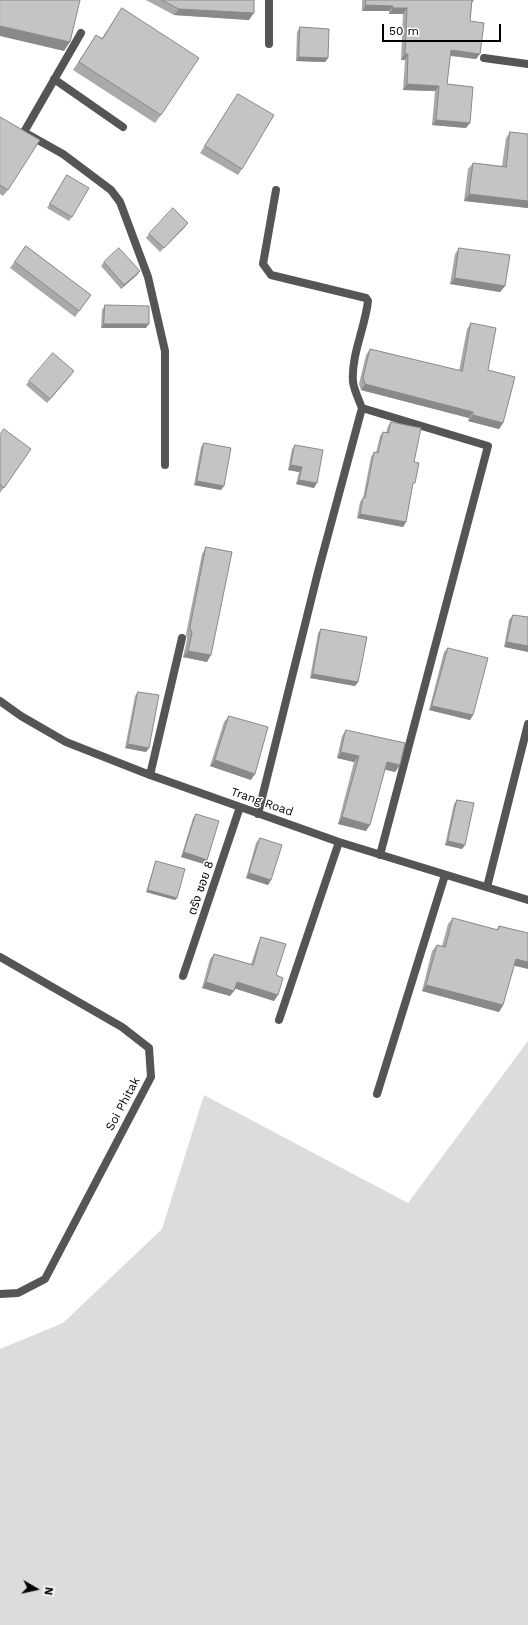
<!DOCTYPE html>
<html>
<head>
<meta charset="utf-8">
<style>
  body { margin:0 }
  #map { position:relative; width:528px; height:1625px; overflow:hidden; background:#fff; font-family:"Work Sans",sans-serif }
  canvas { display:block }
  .north { position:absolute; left:16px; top:1569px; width:40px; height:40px; -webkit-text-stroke:3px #fff; paint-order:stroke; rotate:99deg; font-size:11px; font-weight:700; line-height:16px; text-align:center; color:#000 }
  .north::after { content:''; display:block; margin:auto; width:14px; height:18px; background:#000; clip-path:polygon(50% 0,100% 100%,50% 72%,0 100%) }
  .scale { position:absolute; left:382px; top:24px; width:119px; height:18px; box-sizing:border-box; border:2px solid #000; border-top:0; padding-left:5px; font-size:12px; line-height:14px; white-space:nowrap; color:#000; -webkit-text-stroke:3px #fff; paint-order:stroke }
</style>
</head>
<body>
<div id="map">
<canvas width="528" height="1625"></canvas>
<div class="north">N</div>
<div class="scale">50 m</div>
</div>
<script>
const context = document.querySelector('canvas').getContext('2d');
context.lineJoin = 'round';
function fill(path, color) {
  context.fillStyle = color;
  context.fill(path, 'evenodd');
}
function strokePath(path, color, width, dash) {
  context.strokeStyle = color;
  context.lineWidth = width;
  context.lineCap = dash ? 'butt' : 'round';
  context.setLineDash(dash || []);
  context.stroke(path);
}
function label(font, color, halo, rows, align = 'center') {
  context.font = font + ' "Work Sans","Noto Sans Thai",sans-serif';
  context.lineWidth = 3;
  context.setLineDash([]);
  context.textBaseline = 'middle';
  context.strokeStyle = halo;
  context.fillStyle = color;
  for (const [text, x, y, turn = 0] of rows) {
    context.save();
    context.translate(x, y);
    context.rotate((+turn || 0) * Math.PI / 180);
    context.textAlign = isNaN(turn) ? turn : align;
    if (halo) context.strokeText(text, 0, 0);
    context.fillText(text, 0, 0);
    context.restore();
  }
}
fill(new Path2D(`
  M 528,1041 L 528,1625 L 0,1625 L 0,1349 L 63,1323 L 162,1229 L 204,1095 L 408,1203 Z`), '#dcdcdc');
strokePath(new Path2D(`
  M 269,44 L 269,0
  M 484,58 L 528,64
  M 54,79 L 123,127
  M 24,132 L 81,33
  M 29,135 L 63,154 L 111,190 L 120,202 L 148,277 L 165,351 L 165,465
  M 362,408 L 488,446 L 380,855
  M 0,701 L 21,716 L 66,742 L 150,775 L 339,842 L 528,900
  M 150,775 L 182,638
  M 258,814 L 318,572 L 362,408 C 359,400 354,390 353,382 C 351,355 365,328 368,301 L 366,298 L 271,275 L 263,264 L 276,190
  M 487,887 L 528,724
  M 0,957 L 122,1027 L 149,1048 L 151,1077 L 45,1279 L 18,1293 L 0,1294
  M 183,976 L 240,807
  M 279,1020 L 339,842
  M 377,1094 L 445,875`), '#555', 8);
fill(new Path2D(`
  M 146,0 L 254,0 L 249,20 L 174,15 Z
  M 362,0 L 474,0 L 473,2 L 472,2 L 470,21 L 476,59 L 450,56 L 447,84 L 466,128 L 432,125 L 435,91 L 403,90 L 405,60 L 401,60 L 403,14 L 389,14 L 389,11 L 362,11 Z
  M 122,8 L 161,115 L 155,123 L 73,70 L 96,35 L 102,38 Z
  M 300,27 L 328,58 L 325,62 L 296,61 L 297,32 Z
  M 238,94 L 242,169 L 238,175 L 200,153 Z
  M 0,117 L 8,190 L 3,196 L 0,194 Z
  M 510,132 L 528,208 L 464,201 L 468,169 L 473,163 L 502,166 L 506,138 Z
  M 67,175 L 72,217 L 69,221 L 47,208 Z
  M 185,227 L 160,252 L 146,238 L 149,234 Z
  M 26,246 L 91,295 L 75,317 L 10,268 Z
  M 459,248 L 505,286 L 500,292 L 450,284 L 455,254 Z
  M 104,262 L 140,271 L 137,275 L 121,289 L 101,266 Z
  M 105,305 L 146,328 L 101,328 L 102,310 Z
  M 471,323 L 488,370 L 503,423 L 499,429 L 468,421 L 469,418 L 361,390 L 359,384 L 366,355 L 370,349 L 459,371 L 467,329 Z
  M 71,375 L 47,403 L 26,385 L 29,381 Z
  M 391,422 L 414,462 L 412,486 L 406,522 L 403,527 L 357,518 L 360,502 L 363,498 L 371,457 L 374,452 L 376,453 L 380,436 L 383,432 L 386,433 L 388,426 Z
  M 0,435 L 31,449 L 0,493 Z
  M 204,443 L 221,490 L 194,485 L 201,447 Z
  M 295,445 L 314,488 L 296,484 L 299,472 L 288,470 L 292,449 Z
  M 206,547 L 207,662 L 183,657 L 187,639 L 186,634 L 202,554 Z
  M 513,615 L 528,617 L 504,647 L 509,620 Z
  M 321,629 L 358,682 L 355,686 L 310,678 L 318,633 Z
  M 448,648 L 473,715 L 470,720 L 429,710 L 444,652 Z
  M 138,692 L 149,748 L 146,752 L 125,748 L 135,696 Z
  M 229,716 L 251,780 L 210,766 L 224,722 Z
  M 346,730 L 400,765 L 395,772 L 385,769 L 366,831 L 338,824 L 354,762 L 337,758 L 342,736 Z
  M 457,800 L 465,845 L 462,849 L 445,845 L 454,804 Z
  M 196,814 L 204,864 L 181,857 L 193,818 Z
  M 260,838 L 271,880 L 268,885 L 246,878 L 256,843 Z
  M 156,861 L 175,900 L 146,892 L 155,863 Z
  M 453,918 L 496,930 L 499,926 L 514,966 L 503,1005 L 499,1012 L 422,991 L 432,951 L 437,945 L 442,946 L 448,924 Z
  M 261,937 L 276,975 L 274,1001 L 235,988 L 230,996 L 202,988 L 210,959 L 214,954 L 251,964 L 258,943 Z`), '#a9a9a9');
fill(new Path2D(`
  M 366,5 L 393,6 L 389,11 L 362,11 Z
  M 393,8 L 407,8 L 403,14 L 389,14 Z
  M 179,9 L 254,13 L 249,20 L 174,15 Z
  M 0,26 L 70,42 L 64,51 L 0,36 Z
  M 451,50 L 480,54 L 476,59 L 447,55 Z
  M 405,54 L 408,54 L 405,60 L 401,60 Z
  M 299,57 L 328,58 L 325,62 L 296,61 Z
  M 407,84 L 439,86 L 435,91 L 403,90 Z
  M 436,120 L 470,123 L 466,128 L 432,125 Z
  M 469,194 L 528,201 L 528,208 L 464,201 Z
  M 188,223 L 185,227 L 160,252 L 164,248 Z
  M 140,271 L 137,275 L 121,289 L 124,285 Z
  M 455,278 L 505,286 L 500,292 L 450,284 Z
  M 104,324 L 149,324 L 146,328 L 101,328 Z
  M 74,371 L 71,375 L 47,403 L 50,399 Z
  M 365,384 L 473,412 L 469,418 L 361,390 Z
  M 473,415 L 503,423 L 499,429 L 468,421 Z
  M 291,465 L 302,467 L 299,472 L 288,470 Z
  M 299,480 L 317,483 L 314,488 L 296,484 Z
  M 197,481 L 224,486 L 221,490 L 194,485 Z
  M 360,514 L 406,522 L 403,527 L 357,518 Z
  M 507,642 L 528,646 L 528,652 L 504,647 Z
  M 188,651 L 211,655 L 207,662 L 183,657 Z
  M 313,674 L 358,682 L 355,686 L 310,678 Z
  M 432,706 L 473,715 L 470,720 L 429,710 Z
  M 128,744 L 149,748 L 146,752 L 125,748 Z
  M 341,752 L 359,756 L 354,762 L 337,758 Z
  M 215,760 L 255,774 L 251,780 L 210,766 Z
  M 387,762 L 400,765 L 395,772 L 382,769 Z
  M 342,817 L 370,825 L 366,831 L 338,824 Z
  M 448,841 L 465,845 L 462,849 L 445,845 Z
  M 184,852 L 207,860 L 204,864 L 181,857 Z
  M 249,873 L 271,880 L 268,885 L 246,878 Z
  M 148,890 L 177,898 L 175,900 L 146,892 Z
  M 516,959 L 528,962 L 528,969 L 511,965 Z
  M 206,982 L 234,991 L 230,996 L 202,988 Z
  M 237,982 L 278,995 L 274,1001 L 233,988 Z
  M 426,985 L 503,1005 L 499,1012 L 422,991 Z`), '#898989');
const building = new Path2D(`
  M 0,0 L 80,0 L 70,42 L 0,26 Z
  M 162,0 L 254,0 L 254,13 L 179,9 Z
  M 366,0 L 472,0 L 470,21 L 484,23 L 480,54 L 451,50 L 447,84 L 473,87 L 470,123 L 436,120 L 439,86 L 407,84 L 408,54 L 405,54 L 407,8 L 393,8 L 393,6 L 366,5 Z
  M 122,8 L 199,58 L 161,115 L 79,62 L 96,35 L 102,39 Z
  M 300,27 L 329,29 L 328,58 L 299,57 Z
  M 238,94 L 274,115 L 242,169 L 205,146 Z
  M 0,117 L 40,140 L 8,190 L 0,185 Z
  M 510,132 L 528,134 L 528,201 L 469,194 L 473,163 L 506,167 Z
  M 67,175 L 89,188 L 72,217 L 50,204 Z
  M 173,208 L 188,223 L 164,248 L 149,234 Z
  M 26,246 L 91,295 L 79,311 L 15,262 Z
  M 119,248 L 140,271 L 124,285 L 104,262 Z
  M 459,248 L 510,255 L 505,286 L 455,278 Z
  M 105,305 L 149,306 L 149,324 L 104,324 Z
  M 471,323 L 496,328 L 488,370 L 515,377 L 503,423 L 473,415 L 473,412 L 365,384 L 363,377 L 370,349 L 462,371 Z
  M 53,353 L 74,371 L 50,399 L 29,381 Z
  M 391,422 L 421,428 L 414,462 L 419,463 L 415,483 L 413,483 L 406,522 L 360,514 L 363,498 L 365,498 L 374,452 L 378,453 L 383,432 L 388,433 Z
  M 4,429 L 31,449 L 4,488 L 0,485 L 0,435 Z
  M 204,443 L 231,448 L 224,486 L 197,481 Z
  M 295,445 L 323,450 L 317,483 L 299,480 L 302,467 L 291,465 Z
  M 206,547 L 232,552 L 211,655 L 188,651 L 192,633 L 190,628 Z
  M 513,615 L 528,617 L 528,646 L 507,642 Z
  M 321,629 L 367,637 L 358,682 L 313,674 Z
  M 448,648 L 488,658 L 473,715 L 432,706 Z
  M 138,692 L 159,695 L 149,748 L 128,744 Z
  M 229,716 L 268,727 L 255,774 L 215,760 Z
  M 346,730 L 405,743 L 400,765 L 387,762 L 370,825 L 342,817 L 359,756 L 341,752 Z
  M 457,800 L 474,803 L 465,845 L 448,841 Z
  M 196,814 L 219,821 L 207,860 L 184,852 Z
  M 260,838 L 282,845 L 271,880 L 249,873 Z
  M 156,861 L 185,869 L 177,898 L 148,890 Z
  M 453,918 L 498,930 L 499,926 L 528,933 L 528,962 L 516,959 L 503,1005 L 426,985 L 437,945 L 445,947 Z
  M 261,937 L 286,944 L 276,975 L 283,978 L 278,995 L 237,982 L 234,991 L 206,982 L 214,954 L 253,965 Z`);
fill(building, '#c4c4c4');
strokePath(building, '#898989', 1);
label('12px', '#000', '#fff', [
  ["Trang Road",262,802,19],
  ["ตรัง ซอย 8",201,888,-71],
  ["Soi Phitak",123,1104,-62]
]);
</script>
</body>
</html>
